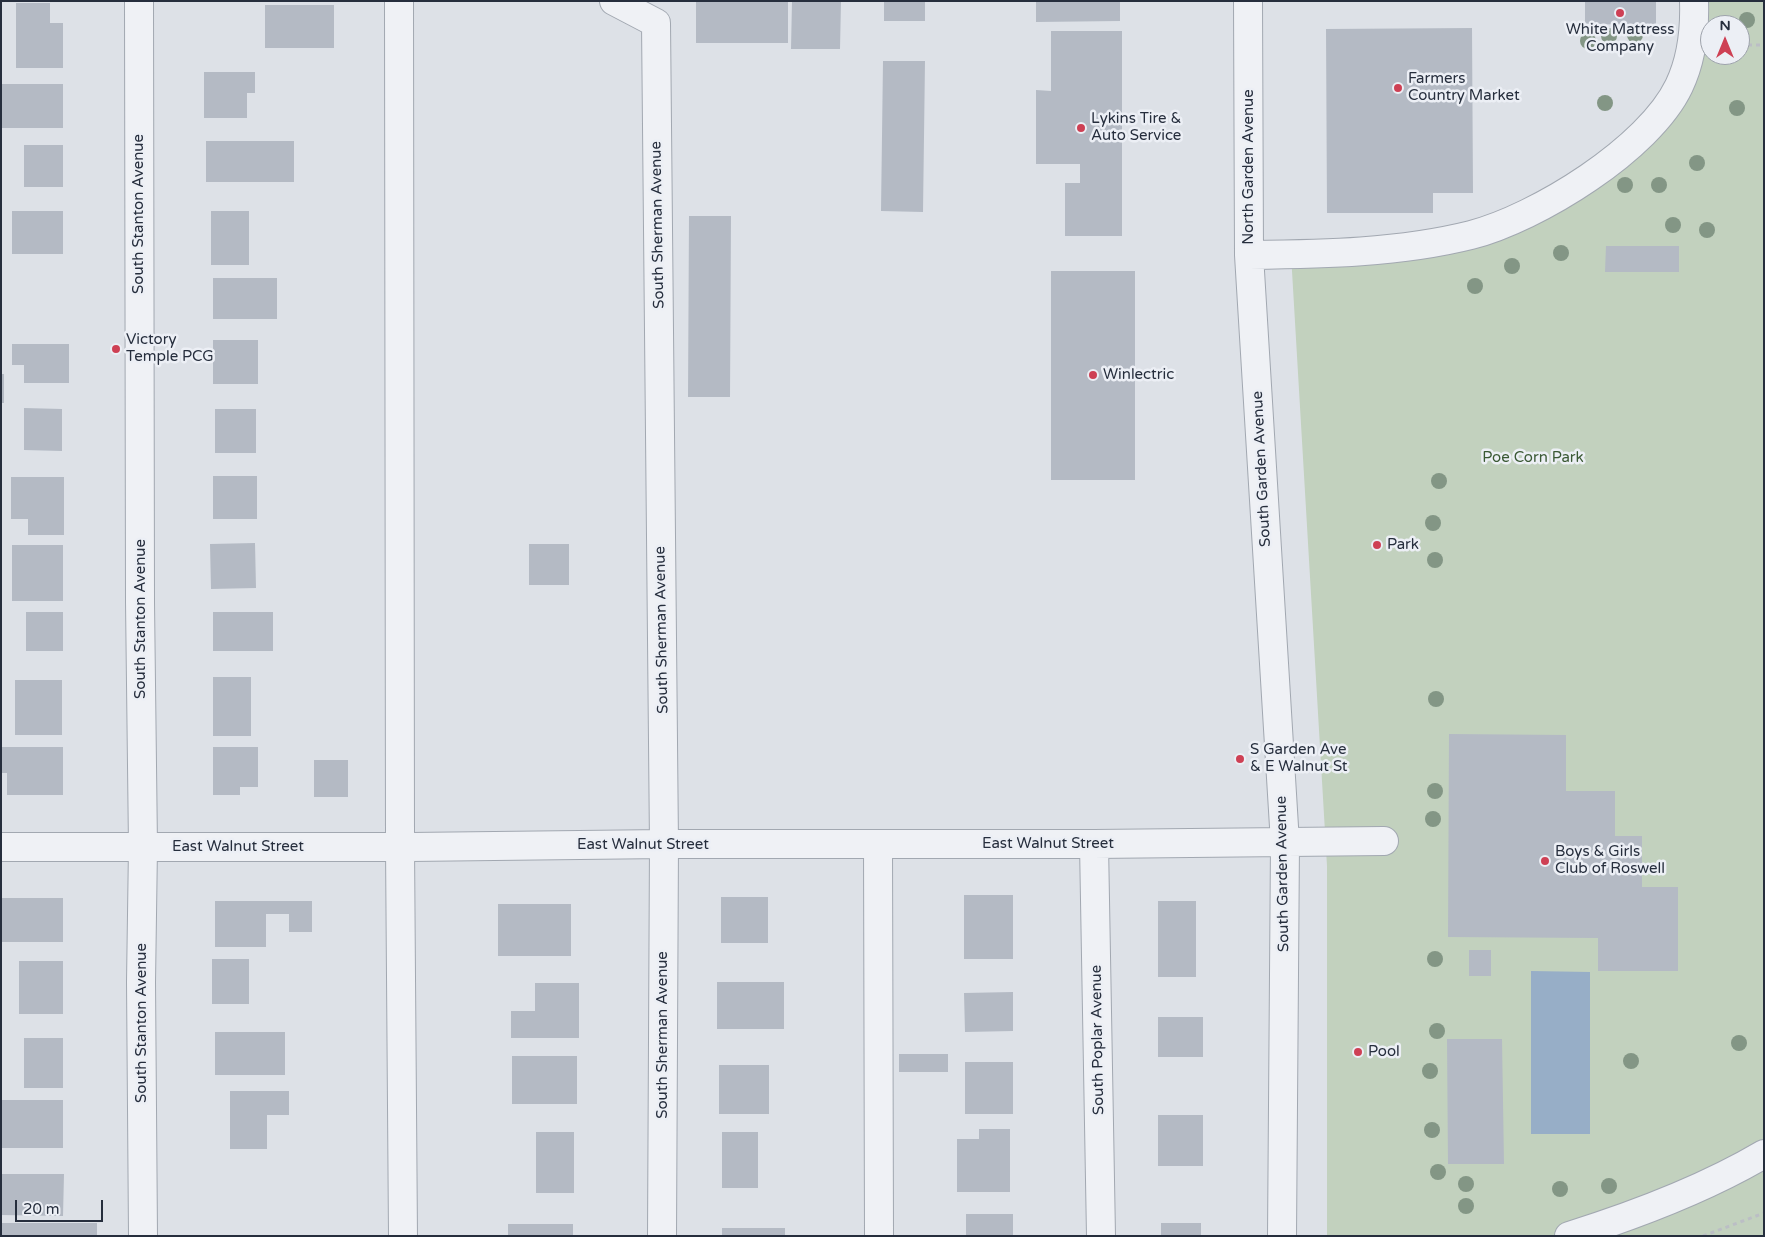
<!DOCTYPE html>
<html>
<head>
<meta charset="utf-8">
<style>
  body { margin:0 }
  #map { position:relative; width:1765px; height:1237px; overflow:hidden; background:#dde1e7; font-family:"Varela Round",sans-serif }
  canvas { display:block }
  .frame { position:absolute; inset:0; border:2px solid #262e3d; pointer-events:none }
  .north { position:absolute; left:1700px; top:15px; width:50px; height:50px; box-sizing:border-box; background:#eceff5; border:1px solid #9da2ab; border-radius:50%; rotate:0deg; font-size:14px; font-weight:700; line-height:20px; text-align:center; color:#262e3d }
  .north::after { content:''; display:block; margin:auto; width:18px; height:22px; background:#ce4054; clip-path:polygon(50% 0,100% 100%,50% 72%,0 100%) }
  .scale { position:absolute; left:15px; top:1200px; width:88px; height:22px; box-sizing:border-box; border:2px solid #262e3d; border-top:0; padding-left:6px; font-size:15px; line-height:18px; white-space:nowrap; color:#262e3d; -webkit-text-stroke:4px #eceff5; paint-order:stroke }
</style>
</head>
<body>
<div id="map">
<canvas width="1765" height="1237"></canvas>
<div class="frame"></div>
<div class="north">N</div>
<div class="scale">20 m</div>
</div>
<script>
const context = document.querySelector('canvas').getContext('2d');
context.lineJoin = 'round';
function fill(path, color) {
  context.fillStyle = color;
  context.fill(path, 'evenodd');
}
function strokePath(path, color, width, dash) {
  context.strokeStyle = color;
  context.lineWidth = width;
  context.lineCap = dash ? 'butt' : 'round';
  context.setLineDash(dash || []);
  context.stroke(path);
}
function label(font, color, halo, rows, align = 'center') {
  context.font = font + ' "Varela Round",sans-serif';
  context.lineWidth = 5;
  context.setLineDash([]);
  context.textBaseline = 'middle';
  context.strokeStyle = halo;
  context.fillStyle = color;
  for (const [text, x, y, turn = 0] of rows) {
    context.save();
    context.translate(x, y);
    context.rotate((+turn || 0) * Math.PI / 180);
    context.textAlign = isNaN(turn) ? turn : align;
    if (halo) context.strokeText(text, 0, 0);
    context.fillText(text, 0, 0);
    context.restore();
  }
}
fill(new Path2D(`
  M 1693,1 L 1764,1 L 1764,1236 L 1327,1236 L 1327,866 L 1291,254 L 1490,230 L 1663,111 ZM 1710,25 L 1740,25 L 1740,55 L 1710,55 Z`), '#c2d1be');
fill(new Path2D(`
  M 1531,971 L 1590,972 L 1590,1134 L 1531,1134 Z`), '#97aec7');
fill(new Path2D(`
  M 696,1 L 788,1 L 788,43 L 696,43 Z
  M 792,1 L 841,1 L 840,49 L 791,49 Z
  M 884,1 L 925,1 L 925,21 L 884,21 Z
  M 1036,1 L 1120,1 L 1120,21 L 1036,22 Z
  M 1585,1 L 1656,1 L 1656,25 L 1585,24 Z
  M 16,3 L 50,3 L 50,23 L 63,23 L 63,68 L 16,68 Z
  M 265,5 L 334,5 L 334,48 L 265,48 Z
  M 1472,28 L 1473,193 L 1433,193 L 1433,213 L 1327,213 L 1326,29 Z
  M 1051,31 L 1122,31 L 1122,236 L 1065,236 L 1065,183 L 1080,183 L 1080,164 L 1036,164 L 1036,90 L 1051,91 Z
  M 883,61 L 925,61 L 923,212 L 881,211 Z
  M 204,72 L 255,72 L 255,93 L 247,93 L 247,118 L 204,118 Z
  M 1,84 L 63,84 L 63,128 L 1,128 Z
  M 206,141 L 294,141 L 294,182 L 206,182 Z
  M 24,145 L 63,145 L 63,187 L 24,187 Z
  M 12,211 L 63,211 L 63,254 L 12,254 Z
  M 211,211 L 249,211 L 249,265 L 211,265 Z
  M 689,216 L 731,216 L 730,397 L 688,397 Z
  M 1606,246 L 1679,246 L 1679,272 L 1605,272 Z
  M 1051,271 L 1135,271 L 1135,480 L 1051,480 Z
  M 213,278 L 277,278 L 277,319 L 213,319 Z
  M 213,340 L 258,340 L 258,384 L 213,384 Z
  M 12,344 L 69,344 L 69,383 L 24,383 L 24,365 L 12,365 Z
  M 1,374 L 4,374 L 4,403 L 1,403 Z
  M 24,408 L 62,409 L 62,451 L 24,450 Z
  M 215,409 L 256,409 L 256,453 L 215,453 Z
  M 213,476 L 257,476 L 257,519 L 213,519 Z
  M 11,477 L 64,477 L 64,535 L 28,535 L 28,519 L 11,519 Z
  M 255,543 L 256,588 L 211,589 L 210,544 Z
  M 529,544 L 569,544 L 569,585 L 529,585 Z
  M 12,545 L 63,545 L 63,601 L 12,601 Z
  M 26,612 L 63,612 L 63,651 L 26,651 Z
  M 213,612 L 273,612 L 273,651 L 213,651 Z
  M 213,677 L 251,677 L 251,736 L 213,736 Z
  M 15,680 L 62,680 L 62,735 L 15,735 Z
  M 1449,734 L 1566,735 L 1566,791 L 1615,791 L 1615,836 L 1642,836 L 1642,887 L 1678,887 L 1678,971 L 1598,971 L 1598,938 L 1448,937 Z
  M 1,747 L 63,747 L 63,795 L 7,795 L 7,773 L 1,773 Z
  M 213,747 L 258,747 L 258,787 L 240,787 L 240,795 L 213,795 Z
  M 314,760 L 348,760 L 348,797 L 314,797 Z
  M 964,895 L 1013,895 L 1013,959 L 964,959 Z
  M 721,897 L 768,897 L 768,943 L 721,943 Z
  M 1,898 L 63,898 L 63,942 L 1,942 Z
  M 215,901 L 312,901 L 312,932 L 289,932 L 289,914 L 266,914 L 266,947 L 215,947 Z
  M 1158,901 L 1196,901 L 1196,977 L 1158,977 Z
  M 498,904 L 571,904 L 571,956 L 498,956 Z
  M 1469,950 L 1491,950 L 1491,976 L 1469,976 Z
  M 212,959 L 249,959 L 249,1004 L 212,1004 Z
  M 19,961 L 63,961 L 63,1014 L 19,1014 Z
  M 717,982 L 784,982 L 784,1029 L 717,1029 Z
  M 535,983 L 579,983 L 579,1038 L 511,1038 L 511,1011 L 535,1011 Z
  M 1013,992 L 1013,1031 L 965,1032 L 964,993 Z
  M 1158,1017 L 1203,1017 L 1203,1057 L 1158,1057 Z
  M 215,1032 L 285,1032 L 285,1075 L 215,1075 Z
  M 24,1038 L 63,1038 L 63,1088 L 24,1088 Z
  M 1447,1039 L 1502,1039 L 1504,1164 L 1448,1164 Z
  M 899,1054 L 948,1054 L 948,1072 L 899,1072 Z
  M 512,1056 L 577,1056 L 577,1104 L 512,1104 Z
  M 965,1062 L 1013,1062 L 1013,1114 L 965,1114 Z
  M 719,1065 L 769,1065 L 769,1114 L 719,1114 Z
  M 230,1091 L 289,1091 L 289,1115 L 267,1115 L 267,1149 L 230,1149 Z
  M 1,1100 L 63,1100 L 63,1148 L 1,1148 Z
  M 1158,1115 L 1203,1115 L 1203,1166 L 1158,1166 Z
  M 979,1129 L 1010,1129 L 1010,1192 L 957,1192 L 957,1139 L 979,1139 Z
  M 536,1132 L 574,1132 L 574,1193 L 536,1193 Z
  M 722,1132 L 758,1132 L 758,1188 L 722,1188 Z
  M 1,1174 L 64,1174 L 63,1216 L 1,1215 Z
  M 966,1214 L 1013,1214 L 1013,1236 L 966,1236 Z
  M 1,1223 L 97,1223 L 97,1236 L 1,1236 Z
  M 1161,1223 L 1201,1223 L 1201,1236 L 1161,1236 Z
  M 508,1224 L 573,1224 L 573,1236 L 508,1236 Z
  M 722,1228 L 785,1228 L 785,1236 L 722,1236 Z`), '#b4bac4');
const minor = new Path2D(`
  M 139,1 L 140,602 L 143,847 L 141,982 L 143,1236
  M 399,1 L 400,847 L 403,1236
  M 614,1 L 656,23 L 664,844 L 662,1236
  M 1248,1 L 1249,255 L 1285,843 L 1282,1236
  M 1249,255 C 1323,254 1399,253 1471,235 C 1537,218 1649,149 1679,86 C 1692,59 1695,31 1694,1
  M 878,844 L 879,1236
  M 1094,844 L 1101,1236
  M 1,847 L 410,847 L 664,844 L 1094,844 L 1384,841
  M 1569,1236 C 1636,1215 1703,1190 1764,1154`);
strokePath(minor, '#a2a8b1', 30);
strokePath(new Path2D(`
  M 1740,45 L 1764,45
  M 1703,1236 L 1764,1213`), '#bbbec5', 3, [4, 4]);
strokePath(minor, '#eff1f5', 28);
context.fillStyle = '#839685';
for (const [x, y] of [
  [1747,20],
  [1635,35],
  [1609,36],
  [1588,41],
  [1605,103],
  [1737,108],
  [1697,163],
  [1625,185],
  [1659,185],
  [1673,225],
  [1707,230],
  [1561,253],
  [1512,266],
  [1475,286],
  [1439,481],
  [1433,523],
  [1435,560],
  [1436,699],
  [1435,791],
  [1433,819],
  [1435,959],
  [1437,1031],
  [1739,1043],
  [1631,1061],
  [1430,1071],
  [1432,1130],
  [1438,1172],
  [1466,1184],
  [1609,1186],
  [1560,1189],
  [1466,1206]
]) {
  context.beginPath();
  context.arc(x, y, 8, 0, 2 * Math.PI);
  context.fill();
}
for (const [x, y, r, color] of [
  [1620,13,5,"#ce4054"],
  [1398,88,5,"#ce4054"],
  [1081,128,5,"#ce4054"],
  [116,349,5,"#ce4054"],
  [1093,375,5,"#ce4054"],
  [1377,545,5,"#ce4054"],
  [1240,759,5,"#ce4054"],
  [1545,861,5,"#ce4054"],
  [1358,1052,5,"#ce4054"]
]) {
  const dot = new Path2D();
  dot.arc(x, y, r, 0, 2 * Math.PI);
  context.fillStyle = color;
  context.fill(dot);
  strokePath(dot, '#eceff5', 2);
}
label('15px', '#262e3d', '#eceff5', [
  ["White Mattress",1620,30,"center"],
  ["Company",1620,47,"center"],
  ["Farmers",1408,79],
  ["Country Market",1408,96],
  ["Lykins Tire &",1091,119],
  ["Auto Service",1091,136],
  ["Victory",126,340],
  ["Temple PCG",126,357],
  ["Winlectric",1103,375],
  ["Park",1387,545],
  ["S Garden Ave",1250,750],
  ["& E Walnut St",1250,767],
  ["Boys & Girls",1555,852],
  ["Club of Roswell",1555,869],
  ["Pool",1368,1052]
], 'left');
label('15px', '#262e3d', '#eceff5', [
  ["North Garden Avenue",1249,167,-90],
  ["South Stanton Avenue",139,214,-90],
  ["South Sherman Avenue",658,225,-91],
  ["South Garden Avenue",1262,469,-93],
  ["South Stanton Avenue",141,619,-90],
  ["South Sherman Avenue",662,630,-91],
  ["East Walnut Street",1048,844],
  ["East Walnut Street",643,845],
  ["East Walnut Street",238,847],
  ["South Garden Avenue",1283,874,-91],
  ["South Stanton Avenue",142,1023,-90],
  ["South Sherman Avenue",663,1035,-90],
  ["South Poplar Avenue",1098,1040,-91]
]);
label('15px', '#3a5934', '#eceff5', [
  ["Poe Corn Park",1533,458]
]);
</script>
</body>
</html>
